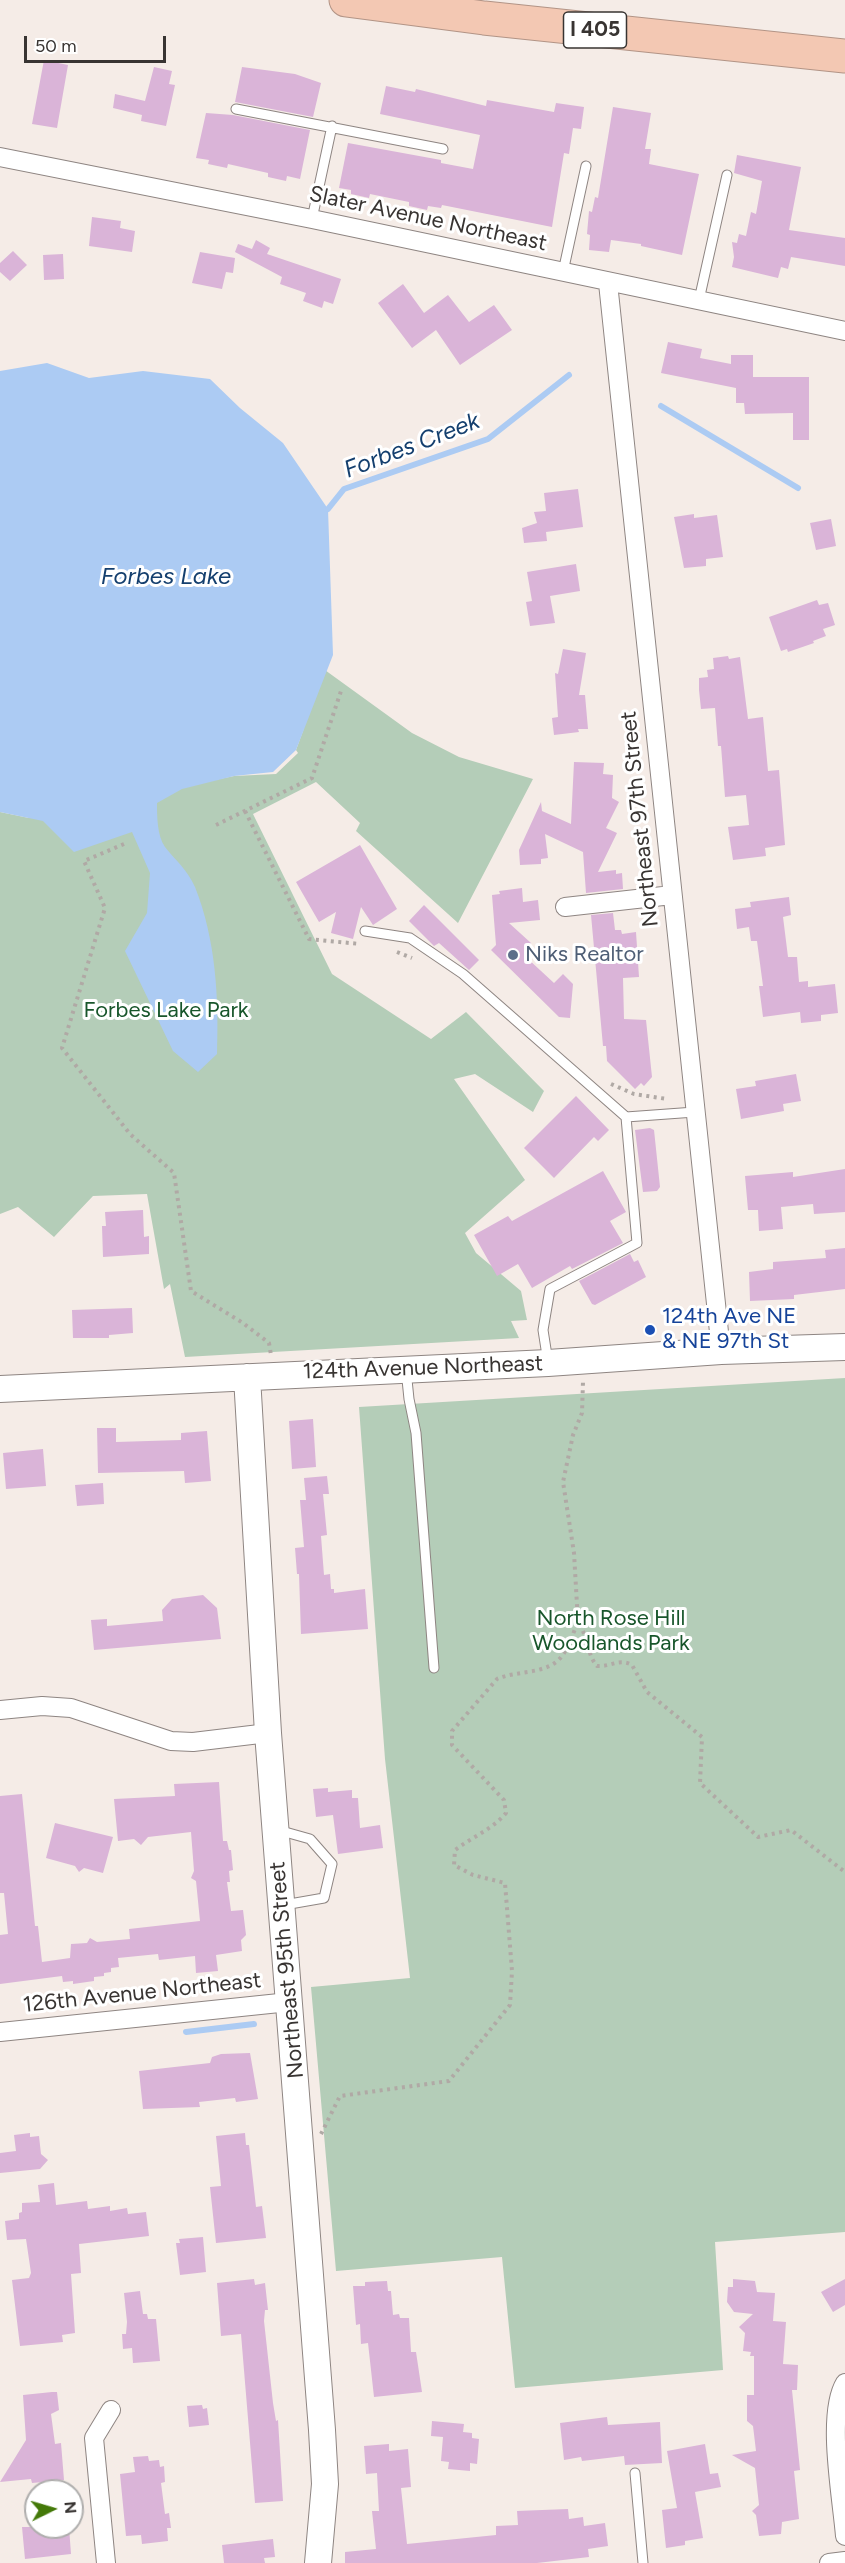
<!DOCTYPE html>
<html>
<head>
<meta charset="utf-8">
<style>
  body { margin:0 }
  #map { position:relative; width:845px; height:2563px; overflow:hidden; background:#f5ece7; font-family:Figtree,sans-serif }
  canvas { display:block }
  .north { position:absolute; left:24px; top:2479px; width:60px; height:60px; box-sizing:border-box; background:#fff; border:2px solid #afaead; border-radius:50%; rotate:85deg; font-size:16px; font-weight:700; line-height:24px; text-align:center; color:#383432 }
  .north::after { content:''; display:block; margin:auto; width:21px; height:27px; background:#447909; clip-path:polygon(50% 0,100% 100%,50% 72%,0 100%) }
  .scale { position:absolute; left:24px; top:36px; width:142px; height:27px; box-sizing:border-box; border:3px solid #383432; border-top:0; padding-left:8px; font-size:18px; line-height:21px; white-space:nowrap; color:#383432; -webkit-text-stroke:4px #fff; paint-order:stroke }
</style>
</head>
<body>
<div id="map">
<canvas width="845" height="2563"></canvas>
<div class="north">N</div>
<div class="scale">50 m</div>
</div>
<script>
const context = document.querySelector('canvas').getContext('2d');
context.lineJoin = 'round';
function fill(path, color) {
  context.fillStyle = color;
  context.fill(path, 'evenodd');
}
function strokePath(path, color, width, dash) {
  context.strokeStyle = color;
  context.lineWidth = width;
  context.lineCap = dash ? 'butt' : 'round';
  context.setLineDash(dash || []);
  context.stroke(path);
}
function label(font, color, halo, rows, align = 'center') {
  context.font = font + ' Figtree,sans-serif';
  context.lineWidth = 6;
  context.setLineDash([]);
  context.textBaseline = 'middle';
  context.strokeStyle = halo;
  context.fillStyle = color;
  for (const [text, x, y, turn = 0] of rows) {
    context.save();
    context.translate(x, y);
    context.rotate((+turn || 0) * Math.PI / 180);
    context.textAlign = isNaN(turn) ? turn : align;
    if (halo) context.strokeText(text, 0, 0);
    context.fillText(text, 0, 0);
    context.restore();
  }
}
fill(new Path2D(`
  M 318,665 L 412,733 L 459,757 L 533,779 L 458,923 L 356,831 L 360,823 L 316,782 L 253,814 L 332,974 L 431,1039 L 466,1012 L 544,1091 L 533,1112 L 475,1074 L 454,1079 L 525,1180 L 465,1233 L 476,1253 L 521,1291 L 527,1320 L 511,1321 L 519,1338 L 185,1357 L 170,1284 L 164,1289 L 147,1194 L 93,1196 L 54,1237 L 18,1207 L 0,1214 L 0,812 L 29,818 L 234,776 L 276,774 L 298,753 L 296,750 L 303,731 Z
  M 845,1378 L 845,2232 L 715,2242 L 723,2370 L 515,2388 L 502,2257 L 336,2271 L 311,1987 L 410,1978 L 385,1759 L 359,1407 Z`), '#b4cdb8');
fill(new Path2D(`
  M 47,363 L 89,378 L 143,371 L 210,379 L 240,408 L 283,443 L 328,509 L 333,655 L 296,750 L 273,772 L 234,776 L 182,789 L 157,803 C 157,816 157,836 165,847 C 176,861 187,869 195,887 C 216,940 219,998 217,1054 L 198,1072 L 173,1051 L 125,951 L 147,913 L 150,873 L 132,832 L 74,852 L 43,821 L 0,812 L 0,371 Z`), '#accbf3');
strokePath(new Path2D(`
  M 661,406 L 798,488
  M 328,509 L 344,489 L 488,439 L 569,375
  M 186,2032 L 254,2024`), '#accbf3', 6);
fill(new Path2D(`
  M 44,60 L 68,65 L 57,128 L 32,124 Z
  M 154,67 L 172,71 L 169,84 L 175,85 L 166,126 L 141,121 L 142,115 L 113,108 L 115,94 L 145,101 Z
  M 242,67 L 295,74 L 321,83 L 313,117 L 235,102 Z
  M 386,86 L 415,92 L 416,89 L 486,106 L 487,100 L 554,112 L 556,103 L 584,107 L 581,129 L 573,128 L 569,154 L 564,153 L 552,227 L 442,205 L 441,208 L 428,206 L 427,210 L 409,206 L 409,202 L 370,194 L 369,198 L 351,194 L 351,190 L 339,188 L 348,143 L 441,160 L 441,163 L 473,169 L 480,135 L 380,114 Z
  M 613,107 L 651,113 L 645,149 L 651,149 L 649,164 L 699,174 L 682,255 L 641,246 L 641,244 L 611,240 L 609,252 L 589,250 L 590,235 L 587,234 L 589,211 L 592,212 L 595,197 L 598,198 Z
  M 206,113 L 233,115 L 310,130 L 300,179 L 287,176 L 286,181 L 268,177 L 268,173 L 228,164 L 227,168 L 208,164 L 209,160 L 196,158 Z
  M 737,155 L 801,167 L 789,230 L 845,238 L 845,266 L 791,257 L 788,269 L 781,267 L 778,278 L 732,267 L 734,257 L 732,242 L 737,243 L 739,234 L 746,236 L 751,212 L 756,214 L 762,181 L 734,173 Z
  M 92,217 L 121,221 L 120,228 L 135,231 L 132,252 L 89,246 Z
  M 256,240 L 270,248 L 267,254 L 341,279 L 333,304 L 324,301 L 322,308 L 303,301 L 306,293 L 280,284 L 282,277 L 235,252 L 238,244 L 252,249 Z
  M 13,251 L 27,265 L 10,281 L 0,272 L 0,263 Z
  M 200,252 L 235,258 L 233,273 L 226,272 L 222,289 L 192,283 Z
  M 63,254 L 64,279 L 44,280 L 43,255 Z
  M 403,284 L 424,313 L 448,295 L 469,322 L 494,305 L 512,330 L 460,365 L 436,330 L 412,348 L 378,303 Z
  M 668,342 L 702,349 L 700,358 L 731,364 L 731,355 L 753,355 L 753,377 L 809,377 L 809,440 L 793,440 L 793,413 L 745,414 L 744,403 L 736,403 L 736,388 L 661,373 Z
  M 578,489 L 583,527 L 546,532 L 547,541 L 524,543 L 522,528 L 537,523 L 534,512 L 546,511 L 544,493 Z
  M 694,514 L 694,518 L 717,515 L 723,557 L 706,559 L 706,566 L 684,568 L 674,517 Z
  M 831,519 L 836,546 L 816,550 L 810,523 Z
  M 576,564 L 580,591 L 550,596 L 555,623 L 530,626 L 526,602 L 532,601 L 527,572 Z
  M 817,600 L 819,605 L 828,603 L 835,625 L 823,629 L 826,636 L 813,641 L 814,643 L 788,652 L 787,649 L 781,651 L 769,617 Z
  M 563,649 L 586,653 L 579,695 L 585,695 L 588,729 L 578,729 L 579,732 L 554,735 L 552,718 L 558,717 L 555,673 L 558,674 Z
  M 728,656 L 729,659 L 740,657 L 748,719 L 763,717 L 768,771 L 779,770 L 785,845 L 765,848 L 766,856 L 733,860 L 728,827 L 749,825 L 746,795 L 725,797 L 721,746 L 718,746 L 715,708 L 701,709 L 699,690 L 699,678 L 708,677 L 707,670 L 714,669 L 713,658 Z
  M 574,762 L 604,763 L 603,774 L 613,775 L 612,798 L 619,802 L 606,828 L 617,833 L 598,872 L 616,870 L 616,874 L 622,873 L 623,889 L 586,893 L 583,852 L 545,834 L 548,858 L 541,859 L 541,864 L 520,865 L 519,850 L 541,802 L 542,811 L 571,824 Z
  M 360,845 L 397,909 L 373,925 L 361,907 L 353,939 L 331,933 L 336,912 L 319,922 L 296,882 Z
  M 522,888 L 523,902 L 538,900 L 540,920 L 509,923 L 531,943 L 525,950 L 530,955 L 527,958 L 554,983 L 563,974 L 573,984 L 570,1018 L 559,1017 L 491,950 L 496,945 L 492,895 L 500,894 L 499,891 Z
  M 789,897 L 791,915 L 783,917 L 788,957 L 797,957 L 799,982 L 808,981 L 808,987 L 835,984 L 838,1013 L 821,1015 L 821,1021 L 801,1023 L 800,1012 L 763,1017 L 759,986 L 763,986 L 757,941 L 751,941 L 749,927 L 737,929 L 735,909 L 751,907 L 750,902 Z
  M 424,905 L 479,960 L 469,970 L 439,943 L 434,946 L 409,921 Z
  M 613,913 L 615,930 L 621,930 L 622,934 L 636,932 L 639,977 L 623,978 L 624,1019 L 646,1020 L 652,1077 L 644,1086 L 641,1083 L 635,1089 L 607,1061 L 606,1046 L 603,1046 L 591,915 Z
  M 796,1074 L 801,1101 L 783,1104 L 784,1111 L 741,1119 L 736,1089 L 756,1086 L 755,1081 Z
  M 576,1096 L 609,1130 L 598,1141 L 594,1137 L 554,1178 L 524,1148 Z
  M 650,1128 L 654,1130 L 660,1187 L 657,1191 L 643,1192 L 635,1130 Z
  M 845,1169 L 845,1212 L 814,1214 L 813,1204 L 781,1207 L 783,1229 L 759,1231 L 758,1210 L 748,1210 L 745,1176 L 793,1172 L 793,1177 Z
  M 603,1171 L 626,1212 L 610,1221 L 623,1243 L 572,1269 L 570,1266 L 532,1288 L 518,1264 L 497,1276 L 474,1235 L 508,1216 L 512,1221 Z
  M 143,1210 L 144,1237 L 149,1236 L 149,1254 L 103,1257 L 102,1226 L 106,1226 L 105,1212 Z
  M 845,1248 L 845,1289 L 794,1295 L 794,1299 L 750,1301 L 749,1272 L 773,1269 L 773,1262 L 826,1258 L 825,1250 Z
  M 630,1254 L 634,1262 L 638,1260 L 646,1277 L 595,1305 L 592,1304 L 579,1281 Z
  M 132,1308 L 133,1333 L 109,1335 L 109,1338 L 73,1338 L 72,1310 Z
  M 313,1419 L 316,1467 L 292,1469 L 289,1421 Z
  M 97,1428 L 116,1428 L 116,1442 L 181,1440 L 181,1433 L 207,1431 L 211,1481 L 185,1483 L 184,1471 L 98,1473 Z
  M 43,1449 L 46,1486 L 6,1489 L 3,1453 Z
  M 327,1476 L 329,1494 L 323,1494 L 327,1535 L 321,1536 L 324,1575 L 330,1574 L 331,1589 L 334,1589 L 334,1593 L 365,1589 L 368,1629 L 301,1634 L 299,1574 L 297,1574 L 295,1548 L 304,1547 L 300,1500 L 306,1500 L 304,1478 Z
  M 103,1483 L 104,1504 L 77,1506 L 75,1485 Z
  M 203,1595 L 217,1608 L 221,1639 L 94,1650 L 91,1620 L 107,1619 L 107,1626 L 163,1621 L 162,1610 L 172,1599 Z
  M 219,1782 L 223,1841 L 227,1841 L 229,1850 L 231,1850 L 233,1870 L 229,1871 L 230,1882 L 227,1882 L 231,1911 L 243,1910 L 246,1935 L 241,1940 L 242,1951 L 216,1955 L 218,1971 L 196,1973 L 195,1956 L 159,1960 L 158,1954 L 118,1958 L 119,1967 L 111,1968 L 111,1972 L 104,1973 L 104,1976 L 94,1977 L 94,1981 L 73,1984 L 73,1981 L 63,1982 L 62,1976 L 0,1984 L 0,1935 L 8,1934 L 4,1893 L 0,1893 L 0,1796 L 22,1794 L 35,1926 L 38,1926 L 42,1962 L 70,1958 L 71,1944 L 87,1943 L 90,1938 L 97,1942 L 130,1939 L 129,1929 L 200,1921 L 196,1881 L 191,1878 L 194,1871 L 191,1832 L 148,1837 L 141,1845 L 134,1839 L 118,1841 L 114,1799 L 175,1796 L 174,1784 Z
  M 328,1788 L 328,1792 L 352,1790 L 352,1798 L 358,1798 L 360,1828 L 380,1825 L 383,1848 L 338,1854 L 333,1815 L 316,1817 L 313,1789 Z
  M 55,1823 L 113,1837 L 103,1873 L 84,1868 L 79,1872 L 75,1866 L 46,1858 Z
  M 250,2053 L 258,2099 L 236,2102 L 235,2098 L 199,2102 L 200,2107 L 143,2109 L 139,2071 L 210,2063 L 212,2057 L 221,2054 Z
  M 30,2133 L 30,2137 L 39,2136 L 41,2154 L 48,2160 L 40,2169 L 0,2173 L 0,2153 L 16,2151 L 14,2135 Z
  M 245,2133 L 246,2145 L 249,2145 L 256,2207 L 262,2206 L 266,2238 L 216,2243 L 210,2187 L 221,2186 L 216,2136 Z
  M 54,2183 L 56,2205 L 87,2201 L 88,2209 L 110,2206 L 110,2211 L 127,2208 L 128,2214 L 146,2212 L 149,2236 L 79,2244 L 81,2273 L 71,2274 L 75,2333 L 62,2335 L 63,2342 L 20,2346 L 12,2280 L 29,2278 L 31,2273 L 26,2239 L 7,2240 L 5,2221 L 19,2219 L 19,2213 L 22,2212 L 22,2203 L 40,2202 L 38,2185 Z
  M 203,2237 L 206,2272 L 180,2275 L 176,2243 L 180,2243 L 179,2239 Z
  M 254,2279 L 255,2285 L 265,2283 L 268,2310 L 265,2310 L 264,2321 L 273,2403 L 276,2421 L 278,2420 L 283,2501 L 255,2503 L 241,2334 L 221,2336 L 217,2283 Z
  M 733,2279 L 755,2281 L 757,2292 L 775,2293 L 773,2321 L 786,2322 L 783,2364 L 798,2365 L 797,2390 L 792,2390 L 800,2470 L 794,2471 L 799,2519 L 782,2522 L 781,2534 L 759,2536 L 756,2515 L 752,2511 L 759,2505 L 755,2468 L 732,2455 L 756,2451 L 753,2426 L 747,2421 L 747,2395 L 754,2395 L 754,2356 L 750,2356 L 751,2352 L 743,2351 L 745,2333 L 739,2327 L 753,2314 L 734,2312 L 727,2302 L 728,2287 L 733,2287 Z
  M 845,2279 L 845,2305 L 833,2312 L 821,2292 Z
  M 387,2281 L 388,2291 L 391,2291 L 393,2315 L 399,2314 L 400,2318 L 409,2318 L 411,2352 L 416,2352 L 422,2392 L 374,2397 L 368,2343 L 361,2344 L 360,2324 L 356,2325 L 353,2286 L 365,2286 L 365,2282 Z
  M 140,2291 L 143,2314 L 147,2314 L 148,2319 L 156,2319 L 160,2361 L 133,2363 L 132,2348 L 123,2349 L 122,2334 L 126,2334 L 127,2322 L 124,2293 Z
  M 52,2392 L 57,2392 L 59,2410 L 51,2414 L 55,2444 L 61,2443 L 64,2480 L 32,2483 L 31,2479 L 0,2482 L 26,2440 L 23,2395 Z
  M 202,2405 L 203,2409 L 207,2408 L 209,2425 L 189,2427 L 187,2406 Z
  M 607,2417 L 608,2425 L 660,2422 L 662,2463 L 625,2465 L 624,2456 L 582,2461 L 581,2457 L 564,2460 L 560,2423 Z
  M 432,2421 L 464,2424 L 463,2432 L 472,2433 L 472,2438 L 479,2439 L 477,2464 L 470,2463 L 470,2471 L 448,2469 L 449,2462 L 441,2461 L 443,2437 L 431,2436 Z
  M 389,2444 L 389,2451 L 408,2449 L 411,2487 L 401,2488 L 407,2544 L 496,2535 L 496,2526 L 518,2525 L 517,2511 L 568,2509 L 569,2519 L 583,2517 L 584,2526 L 605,2523 L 608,2546 L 588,2549 L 589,2557 L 537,2563 L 345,2563 L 345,2552 L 376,2549 L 372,2511 L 379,2511 L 377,2473 L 366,2474 L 364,2446 Z
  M 705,2444 L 710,2474 L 718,2473 L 721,2487 L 695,2492 L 703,2538 L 685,2541 L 685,2545 L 666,2548 L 662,2510 L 677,2508 L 667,2451 Z
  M 148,2456 L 149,2461 L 159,2460 L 160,2467 L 164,2466 L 165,2482 L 161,2483 L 165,2514 L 169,2513 L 171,2528 L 167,2528 L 168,2541 L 142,2544 L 141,2535 L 126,2536 L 120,2474 L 135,2472 L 133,2457 Z
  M 22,2527 L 69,2527 L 71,2554 L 25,2559 Z
  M 273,2539 L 275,2557 L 264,2558 L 265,2563 L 224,2563 L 222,2545 Z`), '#dab4d8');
const lane = new Path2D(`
  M 236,109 L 443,149
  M 312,219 L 332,126
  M 563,272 L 586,166
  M 699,300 L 727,175
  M 365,931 L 410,938 L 463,974 L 626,1117 L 637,1243 L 550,1289 L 543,1330 L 548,1362
  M 626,1117 L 695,1112
  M 406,1370 L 409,1399 L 416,1433 L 434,1668
  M 278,1830 L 310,1839 L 332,1864 L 324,1898 L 284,1905
  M 635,2473 L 643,2563`);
const street = new Path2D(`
  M 0,157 L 312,219 L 845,331
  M 608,283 L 721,1351
  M 565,907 L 672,895
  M 0,1710 L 42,1706 L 71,1708 L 171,1741 L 193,1742 L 268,1733
  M 0,2032 L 289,2002
  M 845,2383 C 826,2414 842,2498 845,2536
  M 106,2563 L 94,2438 L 111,2410
  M 829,2563 L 845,2561`);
const secondary = new Path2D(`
  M 247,1377 L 268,1733 L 322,2430 L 325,2484 L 318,2563
  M 0,1389 L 548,1363 L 721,1351 L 845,1347`);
const highway = new Path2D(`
  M 346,0 L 484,18 L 845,56`);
strokePath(lane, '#8e8582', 11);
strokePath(street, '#8e8582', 20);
strokePath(secondary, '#8e8582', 28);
strokePath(highway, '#b29486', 35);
strokePath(new Path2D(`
  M 245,811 L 309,939 L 360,944
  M 216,825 L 312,778 L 341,691
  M 124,844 L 84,861 L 105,908 L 62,1048 L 130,1134 L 174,1173 L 191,1291 L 243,1323 L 269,1343 L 271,1355
  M 397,952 L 412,958
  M 611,1084 L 634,1094 L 667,1099
  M 578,1622 L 574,1553 L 563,1482 L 573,1435 L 582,1413 L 583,1382
  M 321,2134 L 340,2096 L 449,2081 L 510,2005 L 512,1971 L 505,1883 L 473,1875 L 454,1865 L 455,1850 C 472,1837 493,1829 506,1813 L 504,1800 L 452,1745 L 452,1731 L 497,1679 C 517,1670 548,1675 562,1656 C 569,1647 573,1633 578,1622 C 588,1636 587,1655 597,1666 C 610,1667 620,1658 632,1665 L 647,1692 L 702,1737 L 700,1783 L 758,1837 L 791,1830 L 845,1872`), '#b0a9a5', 4, [3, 4.5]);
strokePath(lane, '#fff', 9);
strokePath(street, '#fff', 18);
strokePath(secondary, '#fff', 26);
strokePath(highway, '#f3c8b3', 33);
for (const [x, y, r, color] of [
  [513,955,6,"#5c6f8a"],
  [650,1330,6,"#1a4fb4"]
]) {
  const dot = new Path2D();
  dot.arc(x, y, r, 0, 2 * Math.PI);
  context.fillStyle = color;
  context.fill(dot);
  strokePath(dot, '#fff', 2);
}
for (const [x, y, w] of [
  [595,30,63]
]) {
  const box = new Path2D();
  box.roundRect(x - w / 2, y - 18, w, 36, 4.5);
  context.fillStyle = '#fff';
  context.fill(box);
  strokePath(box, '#383432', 1.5);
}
label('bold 21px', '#383432', null, [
  ["I 405",595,30]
]);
label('22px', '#383432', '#fff', [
  ["Slater Avenue Northeast",428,219,12],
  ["Northeast 97th Street",640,819,-96],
  ["124th Avenue Northeast",423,1368,-2],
  ["Northeast 95th Street",287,1970,-95],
  ["126th Avenue Northeast",142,1993,-6]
]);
label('22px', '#4e5e75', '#fff', [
  ["Niks Realtor",525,955]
], 'left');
label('22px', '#18562b', '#fff', [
  ["Forbes Lake Park",166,1011],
  ["North Rose Hill",611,1619],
  ["Woodlands Park",611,1644]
]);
label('22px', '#164399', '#fff', [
  ["124th Ave NE",662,1317],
  ["& NE 97th St",662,1342]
], 'left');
label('italic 24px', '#143f6e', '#fff', [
  ["Forbes Creek",412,446,-21],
  ["Forbes Lake",166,577]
]);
</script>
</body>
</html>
